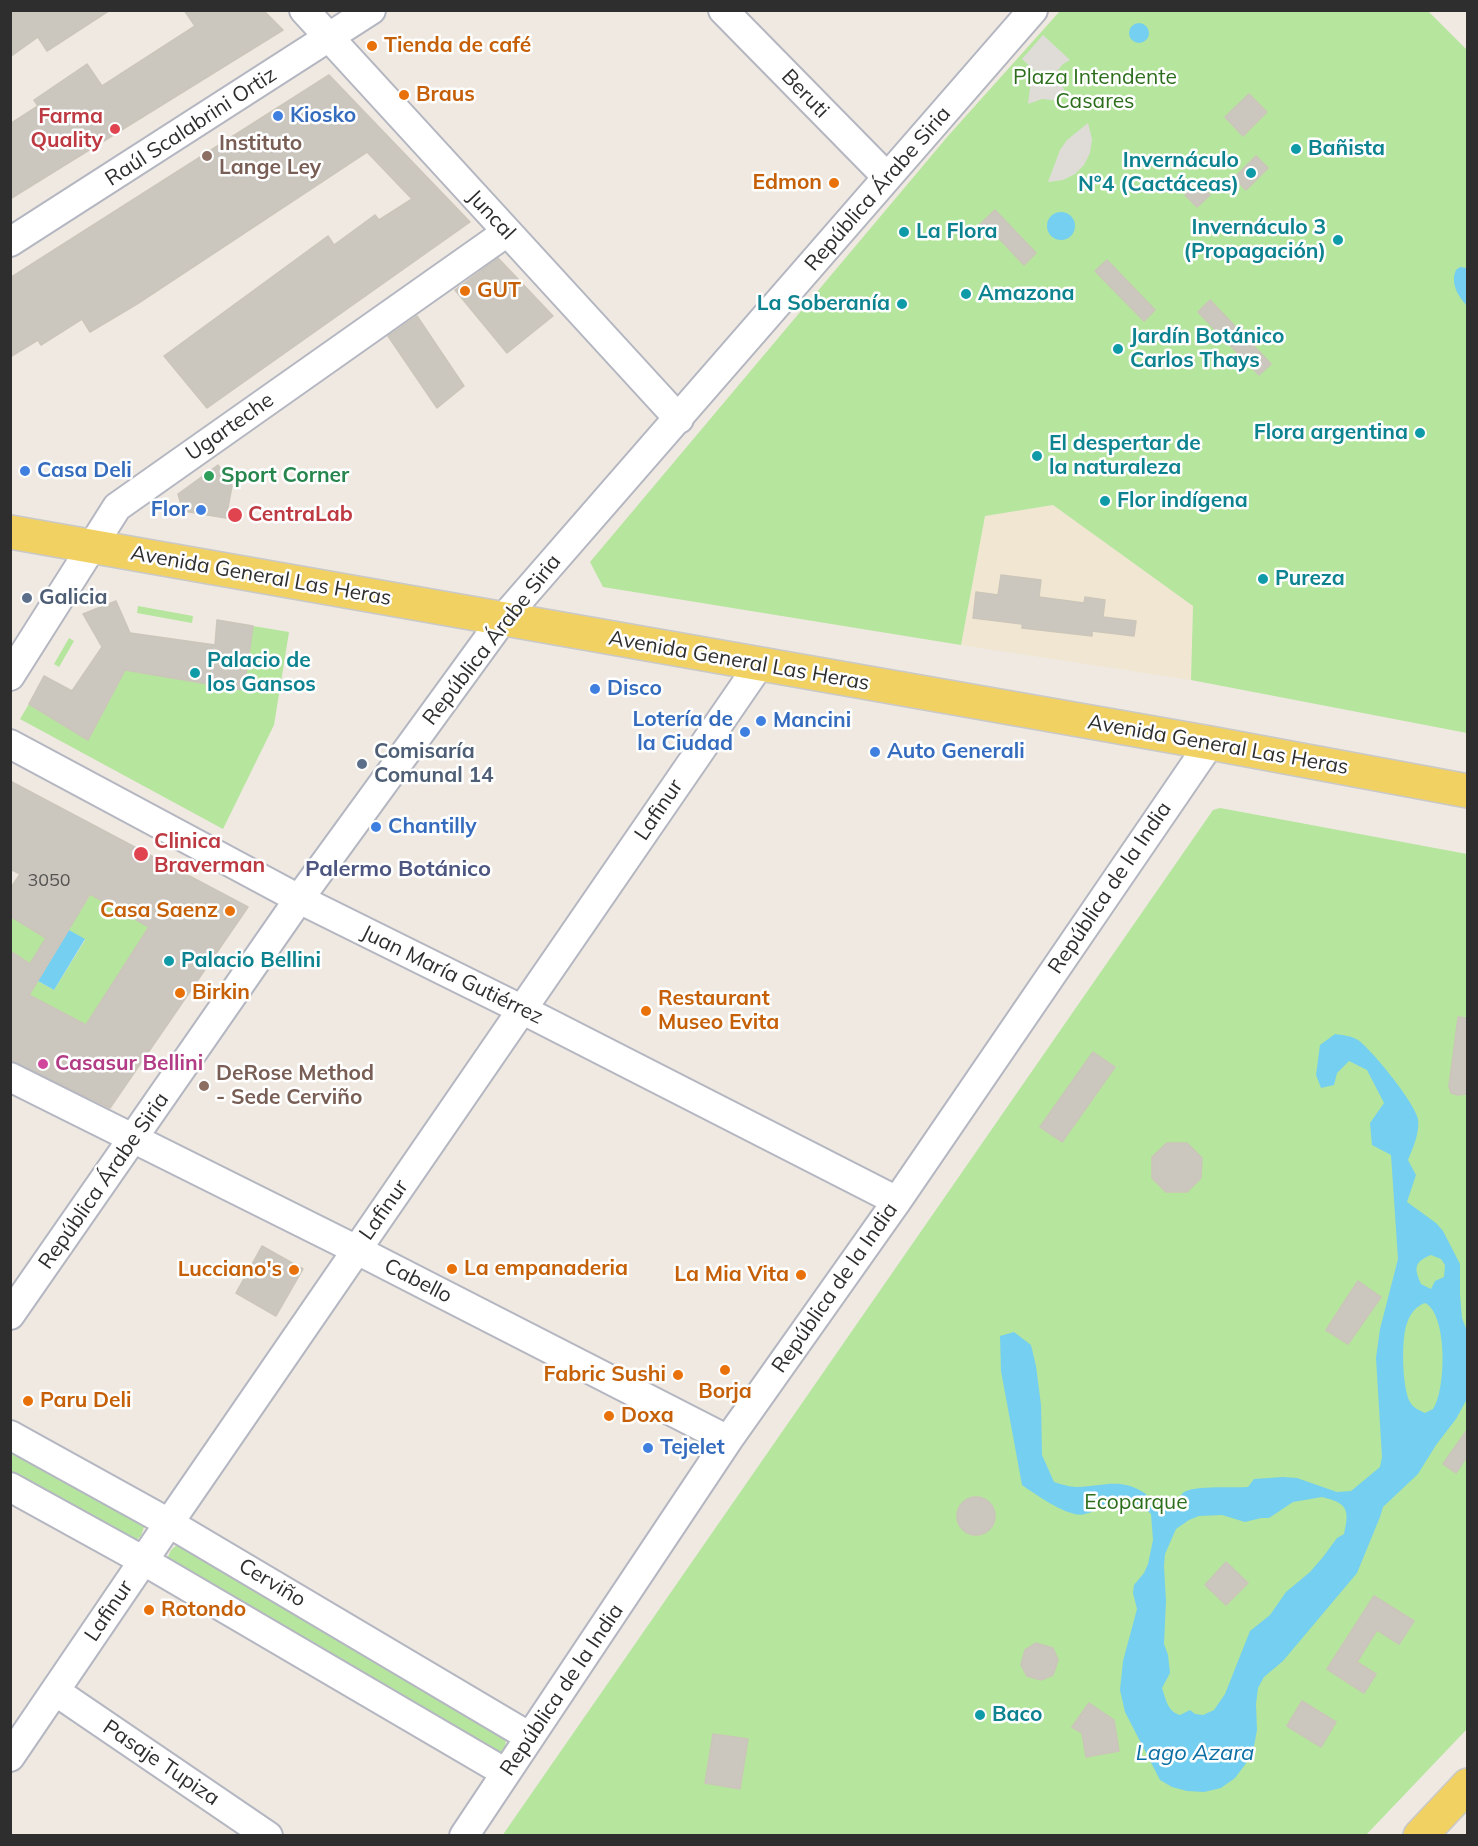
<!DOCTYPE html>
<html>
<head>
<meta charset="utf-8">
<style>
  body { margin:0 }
  #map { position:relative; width:1478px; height:1846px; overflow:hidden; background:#efe9e1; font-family:Mulish,sans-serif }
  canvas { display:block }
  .frame { position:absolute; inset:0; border:12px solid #2e2e2e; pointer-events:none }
</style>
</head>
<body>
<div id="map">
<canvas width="1478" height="1846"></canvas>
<div class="frame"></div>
</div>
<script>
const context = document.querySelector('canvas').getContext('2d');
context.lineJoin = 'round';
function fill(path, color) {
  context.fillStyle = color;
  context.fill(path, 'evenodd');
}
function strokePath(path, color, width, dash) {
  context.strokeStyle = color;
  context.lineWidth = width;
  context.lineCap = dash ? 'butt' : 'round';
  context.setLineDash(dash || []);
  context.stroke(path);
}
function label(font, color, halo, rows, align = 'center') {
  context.font = font + ' Mulish,sans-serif';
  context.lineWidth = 5;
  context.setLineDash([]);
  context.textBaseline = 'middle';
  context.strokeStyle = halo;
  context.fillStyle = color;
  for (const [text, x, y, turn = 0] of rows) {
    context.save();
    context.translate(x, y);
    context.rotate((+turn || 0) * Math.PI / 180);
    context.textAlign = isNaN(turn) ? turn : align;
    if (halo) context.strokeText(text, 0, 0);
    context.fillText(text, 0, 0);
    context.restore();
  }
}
fill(new Path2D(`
  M 1053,505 L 1193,606 L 1191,680 L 961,645 L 985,516 Z`), '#f0e6d1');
fill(new Path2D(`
  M 1060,11 L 1428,11 L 1467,50 L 1467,733 L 1191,680 L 1193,606 L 1053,505 L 985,516 L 961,645 L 603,587 L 590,562 L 948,136 Z
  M 138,606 L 193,616 L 192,623 L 137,613 Z
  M 253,626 L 289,632 L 274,725 L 223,829 L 20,719 L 29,704 L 88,740 L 125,670 L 244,690 Z
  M 69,638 L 74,641 L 59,667 L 54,664 Z
  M 1220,808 L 1467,854 L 1467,1729 L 1366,1835 L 502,1836 L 1213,810 Z
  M 50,893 L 80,911 L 91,894 L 149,927 L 86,1025 L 29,995 L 31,991 L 10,977 L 32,990 L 38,981 L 54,990 L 85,940 L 69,930 L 70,927 Z
  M 10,916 L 46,938 L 30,964 L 11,951 Z
  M 10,1447 L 137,1519 L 144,1527 L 141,1536 L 134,1542 L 11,1479 Z
  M 178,1544 L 507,1733 L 505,1747 L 496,1757 L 167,1559 L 171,1550 Z`), '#b6e59e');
fill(new Path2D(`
  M 1043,35 L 1070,60 L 1063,64 L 1058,70 L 1056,78 L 1064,89 L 1060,101 L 1042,99 L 1028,104 L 1030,88 L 1037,76 L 1035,71 L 1022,59 Z
  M 1088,123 L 1092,139 L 1090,153 L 1084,165 L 1075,174 L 1063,180 L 1048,182 L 1060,150 L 1067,140 Z`), '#dfdcd8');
fill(new Path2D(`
  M1129 33a10 10 0 1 1 20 0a10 10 0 1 1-20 0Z
  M1047 226a14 14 0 1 1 28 0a14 14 0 1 1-28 0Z
  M 1460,267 L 1467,268 L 1467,306 C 1458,296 1450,283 1456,270 Z
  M 69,930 L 85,939 L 54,990 L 38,981 Z
  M 1335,1034 C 1342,1035 1352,1036 1358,1040 C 1372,1050 1415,1103 1418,1119 C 1420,1132 1413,1148 1408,1160 L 1416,1175 L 1407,1202 L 1436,1223 L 1443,1231 L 1460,1264 L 1460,1295 L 1462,1318 L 1467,1331 L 1467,1399 L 1456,1419 L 1436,1445 L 1418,1474 L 1383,1507 L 1380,1517 L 1357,1573 L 1283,1661 L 1264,1677 L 1258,1688 L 1256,1704 L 1257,1730 L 1254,1746 L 1247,1762 L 1235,1778 L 1221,1788 L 1204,1792 L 1187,1791 L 1172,1787 L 1160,1780 L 1125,1712 L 1120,1690 L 1123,1661 L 1137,1609 L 1133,1593 L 1134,1585 L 1144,1573 L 1148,1564 L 1153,1540 L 1151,1514 L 1142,1506 L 1121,1499 C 1109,1504 1097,1511 1085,1514 C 1070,1519 1035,1494 1022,1485 L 1001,1371 L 1000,1336 L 1014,1332 L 1031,1345 L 1036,1366 L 1041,1405 L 1042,1455 L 1054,1482 C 1061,1484 1069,1487 1077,1487 C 1105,1486 1121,1477 1146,1494 C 1151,1506 1160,1505 1171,1507 C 1177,1503 1179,1496 1184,1492 C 1195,1485 1233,1488 1248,1487 L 1254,1479 L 1283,1477 L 1297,1478 L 1337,1492 L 1351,1491 L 1380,1467 L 1382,1457 L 1376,1358 L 1380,1329 L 1398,1259 L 1391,1155 L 1372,1145 L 1370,1123 L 1384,1103 L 1367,1070 L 1349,1061 L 1337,1073 L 1334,1085 L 1321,1088 L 1316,1075 L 1320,1045 ZM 1431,1255 L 1441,1259 L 1445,1265 L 1444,1277 L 1435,1281 L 1431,1289 L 1421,1284 C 1414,1268 1414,1262 1431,1255 ZM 1425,1303 C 1448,1314 1446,1391 1433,1409 L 1425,1413 C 1419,1410 1413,1408 1410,1402 C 1402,1388 1401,1338 1407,1323 C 1410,1314 1416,1306 1425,1303 ZM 1322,1497 C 1347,1503 1350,1509 1344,1534 L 1337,1538 L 1323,1557 L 1310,1572 L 1286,1592 L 1270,1615 L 1250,1631 L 1225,1694 L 1214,1710 L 1203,1715 L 1195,1714 L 1190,1710 L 1180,1715 C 1167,1711 1166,1699 1162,1688 L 1170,1673 L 1168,1655 L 1164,1644 L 1166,1601 L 1164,1566 L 1165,1554 L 1176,1529 L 1189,1520 L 1199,1516 L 1222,1515 L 1245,1522 L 1261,1518 L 1269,1518 L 1293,1502 Z`), '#75cff0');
const building = new Path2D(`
  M 10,10 L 110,10 L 47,51 L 38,37 L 10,57 Z
  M 184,10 L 263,10 L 283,30 L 10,199 L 10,124 L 38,106 L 34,100 L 87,64 L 102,86 L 195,26 Z
  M 329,75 L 470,222 L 207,408 L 164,356 L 328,236 L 334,245 L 375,215 L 379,220 L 412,199 L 367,152 L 137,304 L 90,332 L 82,319 L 41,345 L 38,340 L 10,357 L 10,278 Z
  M 1249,94 L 1267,112 L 1243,136 L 1225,117 Z
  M 1256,156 L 1268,168 L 1246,190 L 1234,178 Z
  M 1198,182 L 1210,195 L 1197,207 L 1185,195 Z
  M 995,210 L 1036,253 L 1024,265 L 994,233 L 988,239 L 976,228 Z
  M 498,258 L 553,316 L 507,353 L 455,290 Z
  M 1107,260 L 1155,310 L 1144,321 L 1095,271 Z
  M 1210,300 L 1271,364 L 1259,375 L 1198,312 Z
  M 417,316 L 464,386 L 437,408 L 388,336 Z
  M 218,465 L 232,486 L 226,518 L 183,511 L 178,494 Z
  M 1001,575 L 1041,580 L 1039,597 L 1084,603 L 1085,597 L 1105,600 L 1103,617 L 1136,621 L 1134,636 L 1092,631 L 1092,636 L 1022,628 L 1022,624 L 973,618 L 976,592 L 998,595 Z
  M 116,601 L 130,633 L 215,645 L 217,620 L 253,626 L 244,690 L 125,670 L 88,740 L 29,704 L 44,676 L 72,691 L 102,647 L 83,614 Z
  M 10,781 L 248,907 L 110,1108 L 10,1060 L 10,951 L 30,964 L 46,938 L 10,916 L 10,889 L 20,874 L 10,869 ZM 90,894 L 149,927 L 86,1025 L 29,995 Z
  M 1458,1017 L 1467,1018 L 1467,1094 L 1458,1095 L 1451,1093 L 1449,1086 Z
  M 1093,1052 L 1115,1067 L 1062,1142 L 1040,1127 Z
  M 1167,1143 L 1187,1143 L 1202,1158 L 1201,1178 L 1187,1192 L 1166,1192 L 1152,1178 L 1152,1157 Z
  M 262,1246 L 303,1269 L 276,1316 L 236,1293 Z
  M 1358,1281 L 1381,1297 L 1348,1344 L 1326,1330 Z
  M 1467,1430 L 1467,1456 L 1456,1473 L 1443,1464 Z
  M957 1516a19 19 0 1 1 38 0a19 19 0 1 1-38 0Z
  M 1226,1562 L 1248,1583 L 1226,1605 L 1205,1585 Z
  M 1374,1596 L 1414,1621 L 1399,1644 L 1377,1630 L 1357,1662 L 1376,1674 L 1364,1693 L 1327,1669 Z
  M 1036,1643 L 1053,1648 L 1058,1660 L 1053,1675 L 1041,1680 L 1027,1676 L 1021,1665 L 1025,1650 Z
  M 1302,1701 L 1336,1722 L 1321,1747 L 1287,1726 Z
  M 1089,1703 L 1114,1720 L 1119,1751 L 1086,1757 L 1082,1733 L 1072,1727 Z
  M 713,1734 L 748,1739 L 740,1789 L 705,1783 Z`);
fill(building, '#cbc7bf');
strokePath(building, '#cbc5ba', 1.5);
const minor = new Path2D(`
  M 304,10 L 679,419
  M 723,10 L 887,177
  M 10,242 L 371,10
  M 10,676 L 117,507 L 507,232
  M 10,744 L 299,899 L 523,1010 L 897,1201
  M 10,1077 L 357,1250 L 728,1440
  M 10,1315 L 299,899 L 502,620 L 1033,10
  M 10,1435 L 169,1523 L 530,1737
  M 10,1487 L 144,1561 L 506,1773
  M 55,1691 L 268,1836
  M 10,1757 L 169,1523 L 759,665
  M 464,1836 L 728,1440 L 897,1201 L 1210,743`);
const major = new Path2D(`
  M 10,532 L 1210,743 L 1468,791
  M 1420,1836 L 1468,1785`);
strokePath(minor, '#b4b7c1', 32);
strokePath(major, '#c9c9c9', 36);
strokePath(minor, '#fff', 28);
strokePath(major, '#f2d163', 33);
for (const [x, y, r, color] of [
  [372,46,6,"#e8710a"],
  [404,95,6,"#e8710a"],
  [278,116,6,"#3f7fe0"],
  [115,129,6,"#e0444e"],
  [1296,149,6,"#0f9aa8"],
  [207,156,6,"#8d6e63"],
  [1251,173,6,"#0f9aa8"],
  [834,183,6,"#e8710a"],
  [904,232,6,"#0f9aa8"],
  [1338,240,6,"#0f9aa8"],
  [465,291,6,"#e8710a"],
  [966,294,6,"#0f9aa8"],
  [902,304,6,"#0f9aa8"],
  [1118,349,6,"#0f9aa8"],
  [1420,433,6,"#0f9aa8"],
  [1037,456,6,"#0f9aa8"],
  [25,471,6,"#3f7fe0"],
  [209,476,6,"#2e9e5b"],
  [1105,501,6,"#0f9aa8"],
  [201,510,6,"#3f7fe0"],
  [235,515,8,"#e0444e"],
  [1263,579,6,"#0f9aa8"],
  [27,598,6,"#5c6f8a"],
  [195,673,6,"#0f9aa8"],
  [595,689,6,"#3f7fe0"],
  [761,721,6,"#3f7fe0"],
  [745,732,6,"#3f7fe0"],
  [875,752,6,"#3f7fe0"],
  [362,764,6,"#5c6f8a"],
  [376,827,6,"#3f7fe0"],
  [141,854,8,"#e0444e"],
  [230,911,6,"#e8710a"],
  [169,961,6,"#0f9aa8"],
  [180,993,6,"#e8710a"],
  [646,1011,6,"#e8710a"],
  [43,1064,6,"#d1479c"],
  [204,1086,6,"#8d6e63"],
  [452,1269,6,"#e8710a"],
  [294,1270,6,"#e8710a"],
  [801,1275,6,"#e8710a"],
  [725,1370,6,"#e8710a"],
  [678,1375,6,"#e8710a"],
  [28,1401,6,"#e8710a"],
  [609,1416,6,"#e8710a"],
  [648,1448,6,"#3f7fe0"],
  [149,1610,6,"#e8710a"],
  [980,1715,6,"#0f9aa8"]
]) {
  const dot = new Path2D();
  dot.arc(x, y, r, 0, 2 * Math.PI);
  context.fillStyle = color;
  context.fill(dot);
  strokePath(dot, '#fff', 2);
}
label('18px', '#555452', null, [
  ["3050",49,881]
]);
label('bold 21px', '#c56008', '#fff', [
  ["Tienda de café",384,46],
  ["Braus",416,95],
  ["Edmon",822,183,"right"],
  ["GUT",477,291],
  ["Casa Saenz",218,911,"right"],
  ["Birkin",192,993],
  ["Restaurant",658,999],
  ["Museo Evita",658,1023],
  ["La empanaderia",464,1269],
  ["Lucciano's",282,1270,"right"],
  ["La Mia Vita",789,1275,"right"],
  ["Fabric Sushi",666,1375,"right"],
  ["Borja",725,1392,"center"],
  ["Paru Deli",40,1401],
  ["Doxa",621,1416],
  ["Rotondo",161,1610]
], 'left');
label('21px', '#2c6e1b', '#fff', [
  ["Plaza Intendente",1095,78],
  ["Casares",1095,102],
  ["Ecoparque",1136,1503]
]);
label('21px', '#2e2e2e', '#fff', [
  ["Beruti",805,94,46],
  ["Raúl Scalabrini Ortiz",191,127,-33],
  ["República Árabe Siria",878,189,-49],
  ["Juncal",491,215,47],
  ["Ugarteche",230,427,-35],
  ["Avenida General Las Heras",261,576,10],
  ["República Árabe Siria",492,640,-52],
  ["Avenida General Las Heras",739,661,10],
  ["Avenida General Las Heras",1218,745,10],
  ["Lafinur",659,810,-56],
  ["República de la India",1110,888,-56],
  ["Juan María Gutiérrez",452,975,26],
  ["República Árabe Siria",104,1181,-55],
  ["Lafinur",384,1210,-55],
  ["Cabello",418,1281,27],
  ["República de la India",835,1288,-55],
  ["Cerviño",272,1583,31],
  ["Lafinur",109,1611,-56],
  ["República de la India",562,1690,-56],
  ["Pasaje Tupiza",161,1763,34]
]);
label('bold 21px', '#366cbe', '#fff', [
  ["Kiosko",290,116],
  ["Casa Deli",37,471],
  ["Flor",189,510,"right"],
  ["Disco",607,689],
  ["Lotería de",733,720,"right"],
  ["la Ciudad",733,744,"right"],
  ["Mancini",773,721],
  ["Auto Generali",887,752],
  ["Chantilly",388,827],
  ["Tejelet",660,1448]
], 'left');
label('bold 21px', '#be3a42', '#fff', [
  ["Farma",103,117,"right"],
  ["Quality",103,141,"right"],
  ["CentraLab",248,515],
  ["Clinica",154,842],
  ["Braverman",154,866]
], 'left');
label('bold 21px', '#785e54', '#fff', [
  ["Instituto",219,144],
  ["Lange Ley",219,168],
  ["DeRose Method",216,1074],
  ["- Sede Cerviño",216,1098]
], 'left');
label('bold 21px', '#0d838f', '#fff', [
  ["Bañista",1308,149],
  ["Invernáculo",1239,161,"right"],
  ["N°4 (Cactáceas)",1239,185,"right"],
  ["Invernáculo 3",1326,228,"right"],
  ["(Propagación)",1326,252,"right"],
  ["La Flora",916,232],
  ["Amazona",978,294],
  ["La Soberanía",890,304,"right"],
  ["Jardín Botánico",1130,337],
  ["Carlos Thays",1130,361],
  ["Flora argentina",1408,433,"right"],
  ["El despertar de",1049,444],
  ["la naturaleza",1049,468],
  ["Flor indígena",1117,501],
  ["Pureza",1275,579],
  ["Palacio de",207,661],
  ["los Gansos",207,685],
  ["Palacio Bellini",181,961],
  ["Baco",992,1715]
], 'left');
label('bold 21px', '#27864d', '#fff', [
  ["Sport Corner",221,476]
], 'left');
label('bold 21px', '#4e5e75', '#fff', [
  ["Galicia",39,598],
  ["Comisaría",374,752],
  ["Comunal 14",374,776]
], 'left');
label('bold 21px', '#b23c85', '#fff', [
  ["Casasur Bellini",55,1064]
], 'left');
label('bold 22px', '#4d5680', '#fff', [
  ["Palermo Botánico",398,869]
]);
label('italic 22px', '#0d6fa3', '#fff', [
  ["Lago Azara",1195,1753]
]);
</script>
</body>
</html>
